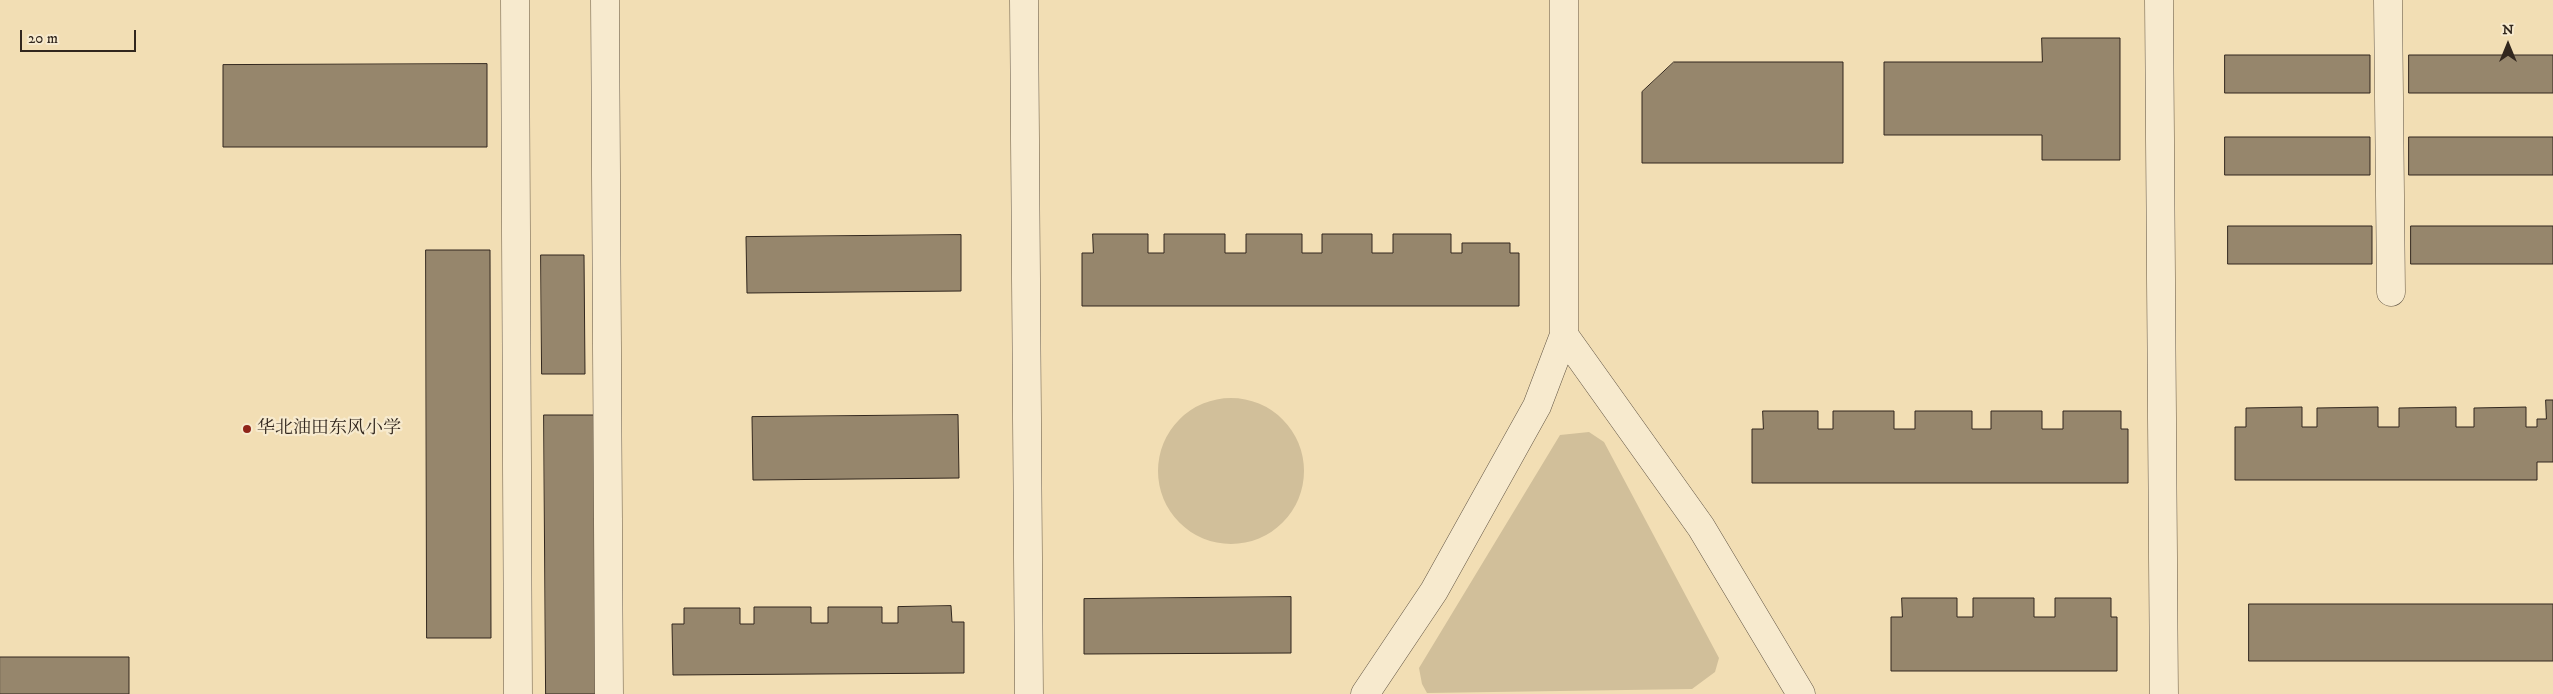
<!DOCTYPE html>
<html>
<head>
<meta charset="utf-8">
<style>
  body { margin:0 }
  #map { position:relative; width:2553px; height:694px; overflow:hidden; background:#f2deb4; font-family:"IM FELL DW Pica",serif }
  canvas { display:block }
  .north { position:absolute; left:2483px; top:20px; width:50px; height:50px; -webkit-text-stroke:4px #f7eace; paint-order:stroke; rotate:0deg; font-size:14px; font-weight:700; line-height:20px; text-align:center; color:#32271e }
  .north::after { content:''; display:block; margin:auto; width:18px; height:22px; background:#32271e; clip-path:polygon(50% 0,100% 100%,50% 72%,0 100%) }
  .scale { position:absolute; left:20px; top:30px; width:116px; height:22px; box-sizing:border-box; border:2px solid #32271e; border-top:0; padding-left:6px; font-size:15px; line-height:18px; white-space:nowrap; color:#32271e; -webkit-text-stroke:4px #f7eace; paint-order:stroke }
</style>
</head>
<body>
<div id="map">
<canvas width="2553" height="694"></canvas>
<div class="north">N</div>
<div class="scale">20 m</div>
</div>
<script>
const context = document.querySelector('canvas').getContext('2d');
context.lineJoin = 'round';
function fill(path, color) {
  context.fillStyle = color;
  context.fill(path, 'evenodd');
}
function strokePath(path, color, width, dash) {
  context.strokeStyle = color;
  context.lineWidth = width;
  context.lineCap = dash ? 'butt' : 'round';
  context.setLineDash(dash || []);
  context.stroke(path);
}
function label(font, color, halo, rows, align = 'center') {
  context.font = font + ' "IM FELL DW Pica","Noto Serif SC",serif';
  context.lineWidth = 4.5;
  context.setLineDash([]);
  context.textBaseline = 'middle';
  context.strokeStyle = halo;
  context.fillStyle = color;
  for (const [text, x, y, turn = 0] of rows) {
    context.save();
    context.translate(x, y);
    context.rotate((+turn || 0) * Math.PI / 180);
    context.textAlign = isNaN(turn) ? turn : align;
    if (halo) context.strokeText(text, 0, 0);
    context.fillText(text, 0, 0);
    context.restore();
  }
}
fill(new Path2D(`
  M1158 471a73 73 0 1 1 146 0a73 73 0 1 1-146 0Z
  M 1589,432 L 1604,442 L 1719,658 L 1715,672 L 1692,689 L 1427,693 L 1422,684 L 1419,668 L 1560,435 Z`), '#d1bf9a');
const building = new Path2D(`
  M 2042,38 L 2120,38 L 2120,160 L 2042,160 L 2042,135 L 1884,135 L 1884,62 L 2042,62 Z
  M 2225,55 L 2370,55 L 2370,93 L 2225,93 Z
  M 2409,55 L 2553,55 L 2553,93 L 2409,93 Z
  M 1674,62 L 1843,62 L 1843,163 L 1642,163 L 1642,92 Z
  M 487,64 L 487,147 L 223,147 L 223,65 Z
  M 2225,137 L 2370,137 L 2370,175 L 2225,175 Z
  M 2409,137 L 2553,137 L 2553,175 L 2409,175 Z
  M 2228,226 L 2372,226 L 2372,264 L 2228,264 Z
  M 2411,226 L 2553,226 L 2553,264 L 2411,264 Z
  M 1093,234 L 1148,234 L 1148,253 L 1164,253 L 1164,234 L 1225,234 L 1225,253 L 1246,253 L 1246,234 L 1302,234 L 1302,253 L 1322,253 L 1322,234 L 1372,234 L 1372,253 L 1393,253 L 1393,234 L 1451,234 L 1451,253 L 1462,253 L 1462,243 L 1510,243 L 1510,253 L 1519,253 L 1519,306 L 1082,306 L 1082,253 L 1093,253 Z
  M 961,235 L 961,291 L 747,293 L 746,237 Z
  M 426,250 L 490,250 L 491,638 L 427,638 Z
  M 541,255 L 584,255 L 585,374 L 542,374 Z
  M 2546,400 L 2553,400 L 2553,462 L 2537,462 L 2537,480 L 2235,480 L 2235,427 L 2246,427 L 2246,408 L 2302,407 L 2302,427 L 2317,427 L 2317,408 L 2378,407 L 2378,427 L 2399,427 L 2399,408 L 2456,407 L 2456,427 L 2474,427 L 2474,408 L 2526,407 L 2526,427 L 2537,427 L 2537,419 L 2546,419 Z
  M 1763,411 L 1818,411 L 1818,429 L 1833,429 L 1833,411 L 1894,411 L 1894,429 L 1915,429 L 1915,411 L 1972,411 L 1972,429 L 1991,429 L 1991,411 L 2042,411 L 2042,429 L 2063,429 L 2063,411 L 2121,411 L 2121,429 L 2128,429 L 2128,483 L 1752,483 L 1752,429 L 1763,429 Z
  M 544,415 L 594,415 L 596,694 L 546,694 Z
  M 958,415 L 959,478 L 753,480 L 752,417 Z
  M 1291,597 L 1291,653 L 1084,654 L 1084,599 Z
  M 1902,598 L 1957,598 L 1957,617 L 1973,617 L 1973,598 L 2034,598 L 2034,617 L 2055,617 L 2055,598 L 2111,598 L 2111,617 L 2117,617 L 2117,671 L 1891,671 L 1891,617 L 1902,617 Z
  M 2249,604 L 2553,604 L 2553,661 L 2249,661 Z
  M 951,606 L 952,622 L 964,622 L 964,673 L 673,675 L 672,624 L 684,624 L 684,608 L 740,608 L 740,624 L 754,624 L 754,607 L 811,607 L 811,623 L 828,623 L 828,607 L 882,607 L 882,623 L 898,623 L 898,607 Z
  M 0,657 L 129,657 L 129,694 L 0,694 Z`);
fill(building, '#96866c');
strokePath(building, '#32271e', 1);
const minor = new Path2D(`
  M 515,0 L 518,694
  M 605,0 L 609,694
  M 1024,0 L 1029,694
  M 2159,0 L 2164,694
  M 2388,0 L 2391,292
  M 1564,335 L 1701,527 L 1801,694
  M 1365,694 L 1434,591 L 1537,406 L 1564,335 L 1564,0`);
strokePath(minor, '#625544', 29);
strokePath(minor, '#f7eace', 28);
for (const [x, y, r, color] of [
  [247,429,5,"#8f2418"]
]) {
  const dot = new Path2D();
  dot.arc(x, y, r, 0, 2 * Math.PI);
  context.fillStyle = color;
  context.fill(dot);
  strokePath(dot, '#f7eace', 2);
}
label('18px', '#32271e', '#f7eace', [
  ["华北油田东风小学",257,429]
], 'left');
</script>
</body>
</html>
